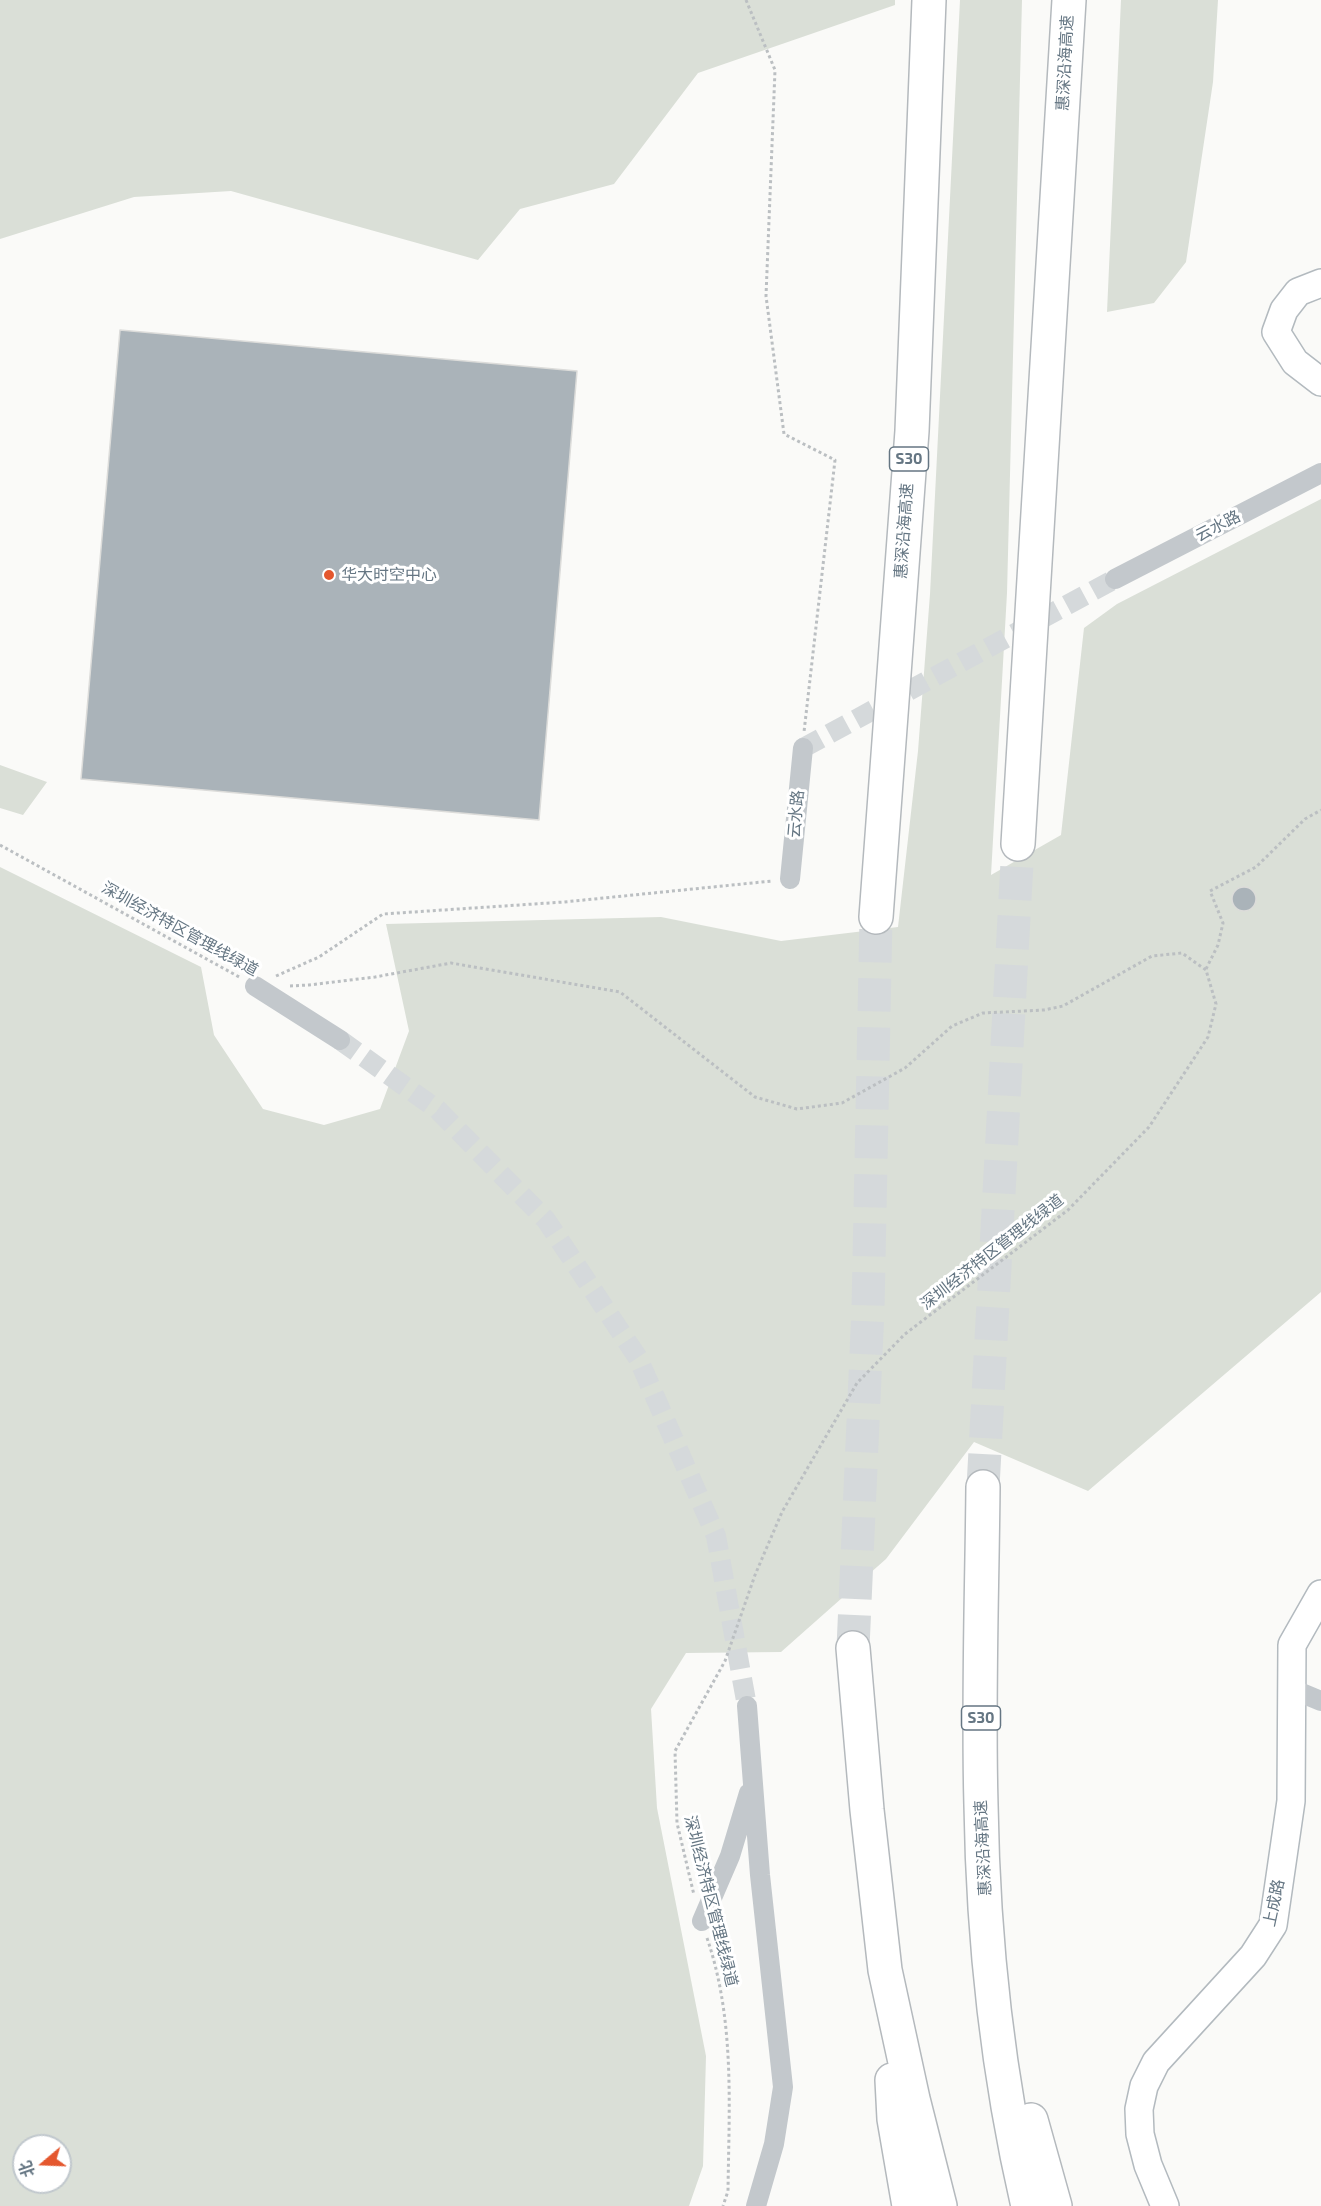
<!DOCTYPE html>
<html>
<head>
<meta charset="utf-8">
<style>
  body { margin:0 }
  #map { position:relative; width:1321px; height:2206px; overflow:hidden; background:#fafaf8; font-family:"Exo 2","Noto Sans SC",sans-serif }
  canvas { display:block }
  .north { position:absolute; left:12px; top:2134px; width:60px; height:60px; box-sizing:border-box; background:#fff; border:2px solid #c1c8cd; border-radius:50%; rotate:251deg; font-size:16px; font-weight:700; line-height:24px; text-align:center; color:#657683 }
  .north::after { content:''; display:block; margin:auto; width:21px; height:27px; background:#e4572e; clip-path:polygon(50% 0,100% 100%,50% 72%,0 100%) }
</style>
</head>
<body>
<div id="map">
<canvas width="1321" height="2206"></canvas>
<div class="north">北</div>
</div>
<script>
const context = document.querySelector('canvas').getContext('2d');
context.lineJoin = 'round';
function fill(path, color) {
  context.fillStyle = color;
  context.fill(path, 'evenodd');
}
function strokePath(path, color, width, dash) {
  context.strokeStyle = color;
  context.lineWidth = width;
  context.lineCap = dash ? 'butt' : 'round';
  context.setLineDash(dash || []);
  context.stroke(path);
}
function label(font, color, halo, rows, align = 'center') {
  context.font = font + ' "Exo 2","Noto Sans SC",sans-serif';
  context.lineWidth = 6;
  context.setLineDash([]);
  context.textBaseline = 'middle';
  context.strokeStyle = halo;
  context.fillStyle = color;
  for (const [text, x, y, turn = 0] of rows) {
    context.save();
    context.translate(x, y);
    context.rotate((+turn || 0) * Math.PI / 180);
    context.textAlign = isNaN(turn) ? turn : align;
    if (halo) context.strokeText(text, 0, 0);
    context.fillText(text, 0, 0);
    context.restore();
  }
}
fill(new Path2D(`
  M 0,0 L 895,0 L 895,5 L 698,73 L 614,184 L 520,209 L 478,260 L 231,191 L 134,197 L 0,239 Z
  M 960,0 L 1022,0 L 1007,593 L 991,875 L 1061,835 L 1084,628 L 1117,604 L 1321,499 L 1321,1292 L 1088,1491 L 974,1442 L 886,1559 L 781,1652 L 686,1653 L 651,1709 L 657,1808 L 706,2056 L 703,2166 L 689,2206 L 0,2206 L 0,867 L 201,967 L 214,1035 L 263,1109 L 324,1125 L 380,1109 L 409,1031 L 386,924 L 661,917 L 781,941 L 898,927 L 918,751 L 930,594 ZM 24,2146 L 60,2146 L 60,2182 L 24,2182 Z
  M 1121,0 L 1218,0 L 1213,82 L 1186,262 L 1154,303 L 1107,312 Z
  M 0,765 L 47,782 L 23,815 L 0,808 Z`), '#dadfd7');
const building = new Path2D(`
  M 120,330 L 577,371 L 539,820 L 81,779 Z
  M1232 899a12 12 0 1 1 24 0a12 12 0 1 1-24 0Z`);
fill(building, '#aab3b9');
strokePath(building, '#dcdcda', 1.5);
strokePath(new Path2D(`
  M 803,748 L 1115,579
  M 340,1040 L 438,1110 L 546,1220 L 638,1358 L 716,1536 L 747,1706`), '#d5d9db', 20, [20, 10]);
strokePath(new Path2D(`
  M 983,1487 L 1018,844
  M 853,1648 L 868,1309 L 876,917`), '#d5d9db', 33, [33, 16]);
const secondary = new Path2D(`
  M 1321,283 L 1298,292 L 1284,310 L 1276,332 L 1295,362 L 1321,382
  M 1165,2206 L 1148,2165 L 1140,2134 L 1139,2109 L 1144,2086 L 1156,2062 L 1253,1956 L 1273,1925 L 1291,1801 L 1292,1645 L 1321,1594`);
const highway = new Path2D(`
  M 1018,844 L 1069,0
  M 876,917 L 912,431 L 929,0
  M 983,1487 C 982,1592 978,1699 981,1805 C 983,1937 998,2077 1028,2206
  M 853,1648 L 867,1810 L 885,1970 L 913,2099 L 940,2206
  M 892,2080 L 894,2119 L 909,2206
  M 1031,2120 L 1055,2206`);
strokePath(secondary, '#b3babf', 30);
strokePath(highway, '#b4b9bd', 36);
strokePath(new Path2D(`
  M 746,0 L 775,70 L 766,296 L 784,434 L 835,460 L 804,732
  M 0,845 L 241,978
  M 1206,969 L 1218,945 L 1223,923 L 1210,891 L 1256,867 L 1305,819 L 1321,810
  M 276,976 L 319,957 L 383,914 L 564,902 L 772,881
  M 290,986 L 309,985 L 375,977 L 451,963 L 620,992 L 755,1097 L 797,1109 L 842,1103 L 905,1068 L 952,1026 L 983,1013 L 1044,1010 L 1063,1006 L 1152,956 L 1182,953 L 1206,970 L 1216,1004 L 1208,1037 L 1149,1127 L 1068,1210 L 905,1334 L 857,1383 L 782,1512 L 755,1575 L 725,1661 L 675,1751 L 677,1823 L 694,1895
  M 707,1938 C 735,2020 729,2106 728,2191 L 723,2206`), '#bbbfc2', 3, [3, 3]);
strokePath(new Path2D(`
  M 1115,579 L 1321,473
  M 790,879 L 803,748
  M 255,986 L 340,1040
  M 1292,1689 L 1321,1701
  M 747,1706 L 760,1875 L 783,2087 L 774,2144 L 756,2206
  M 702,1921 L 730,1856 L 749,1793`), '#c3c8cc', 20);
strokePath(secondary, '#fff', 27);
strokePath(highway, '#fff', 33);
for (const [x, y, r, color] of [
  [329,575,6,"#e4572e"]
]) {
  const dot = new Path2D();
  dot.arc(x, y, r, 0, 2 * Math.PI);
  context.fillStyle = color;
  context.fill(dot);
  strokePath(dot, '#fff', 2);
}
for (const [x, y, w] of [
  [909,459,39],
  [981,1718,39]
]) {
  const box = new Path2D();
  box.roundRect(x - w / 2, y - 12, w, 24, 4.5);
  context.fillStyle = '#fff';
  context.fill(box);
  strokePath(box, '#657683', 1.5);
}
label('bold 15px', '#657683', null, [
  ["S30",909,459],
  ["S30",981,1718]
]);
label('16px', '#657683', '#fff', [
  ["惠深沿海高速",1065,63,-87],
  ["云水路",1218,526,-27],
  ["惠深沿海高速",904,531,-86],
  ["云水路",796,814,-85],
  ["深圳经济特区管理线绿道",180,929,29],
  ["深圳经济特区管理线绿道",992,1252,-38],
  ["惠深沿海高速",983,1848,-93],
  ["深圳经济特区管理线绿道",711,1901,76],
  ["上成路",1274,1903,-78]
]);
label('16px', '#657683', '#fff', [
  ["华大时空中心",341,575]
], 'left');
</script>
</body>
</html>
